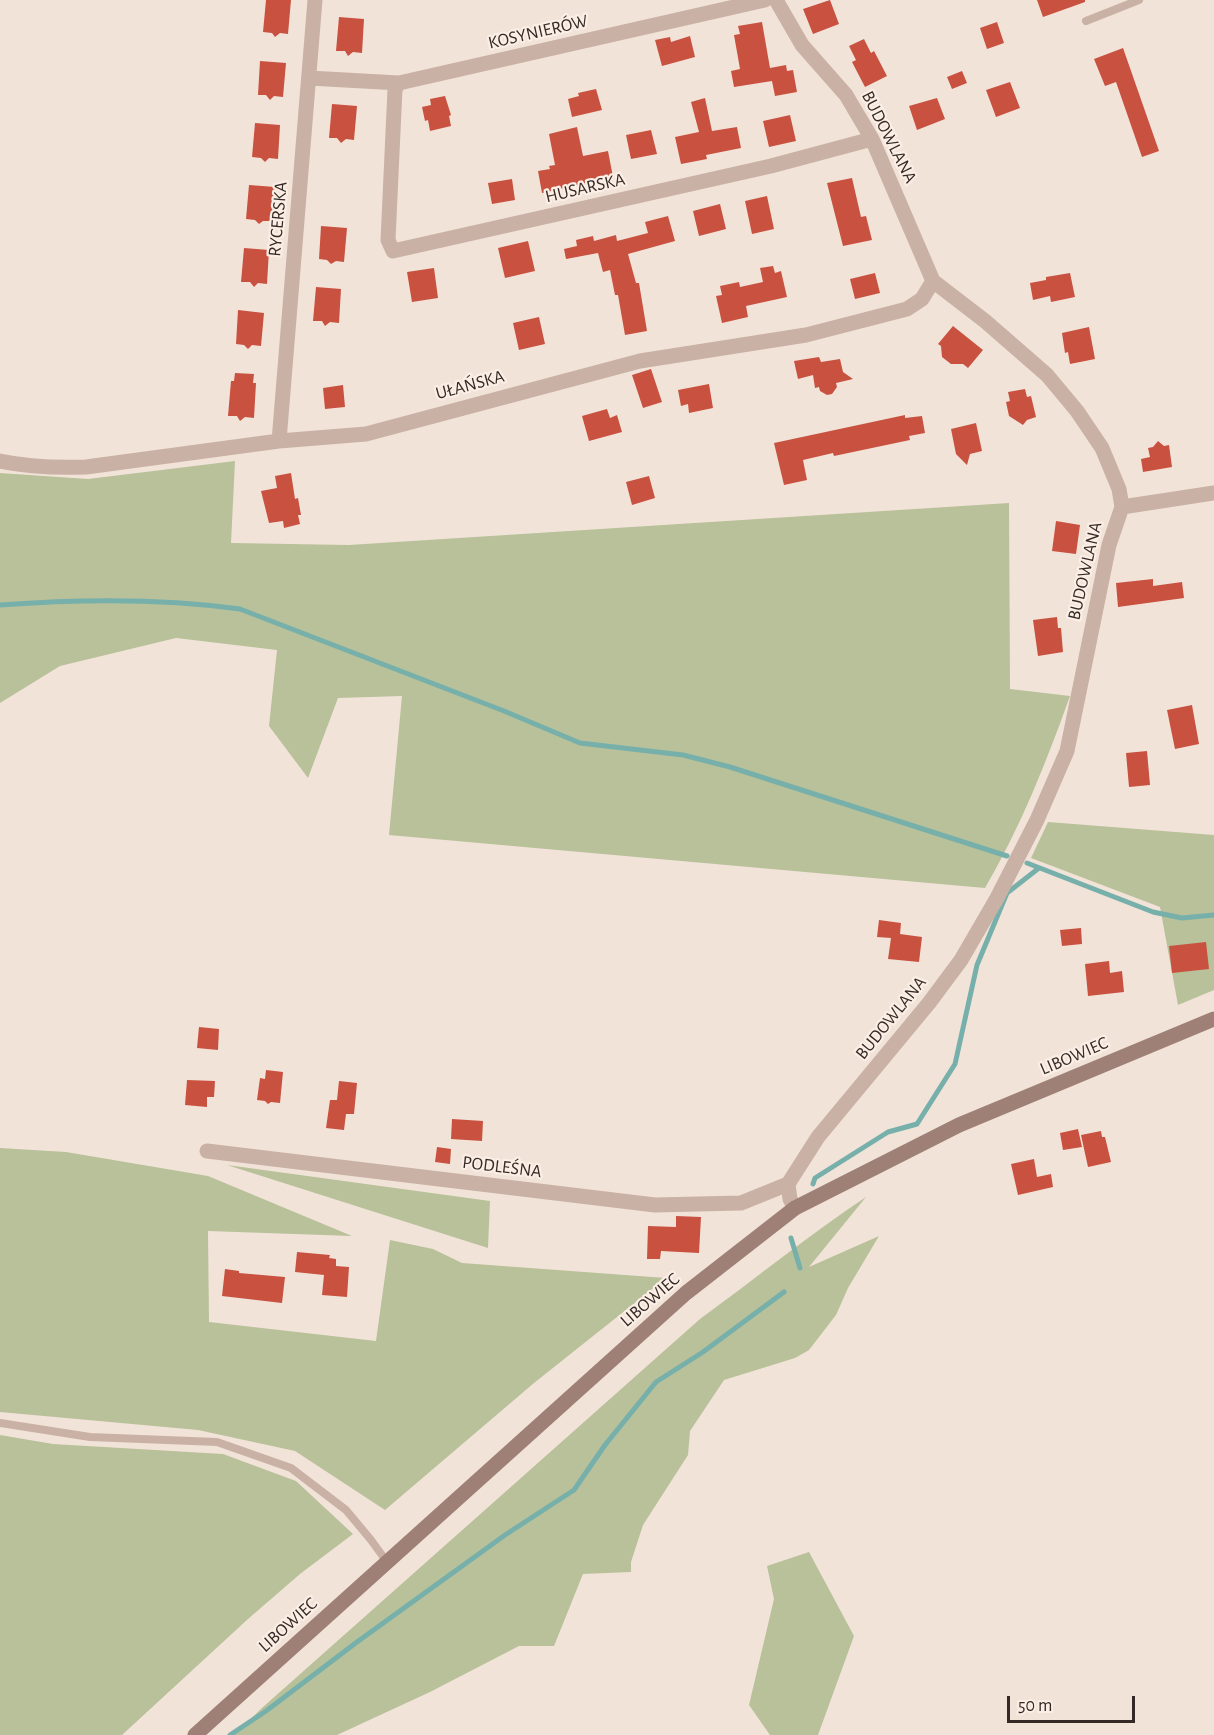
<!DOCTYPE html>
<html>
<head>
<meta charset="utf-8">
<style>
  body { margin:0 }
  #map { position:relative; width:1214px; height:1735px; overflow:hidden; background:#f2e3d9; font-family:"Alegreya Sans",sans-serif }
  canvas { display:block }
  .scale { position:absolute; left:1007px; top:1696px; width:128px; height:27px; box-sizing:border-box; border:3px solid #352926; border-top:0; padding-left:8px; font-size:18px; line-height:21px; white-space:nowrap; color:#352926; -webkit-text-stroke:4px #faeee5; paint-order:stroke }
</style>
</head>
<body>
<div id="map">
<canvas width="1214" height="1735"></canvas>
<div class="scale">50 m</div>
</div>
<script>
const context = document.querySelector('canvas').getContext('2d');
context.lineJoin = 'round';
function fill(path, color) {
  context.fillStyle = color;
  context.fill(path, 'evenodd');
}
function strokePath(path, color, width, dash) {
  context.strokeStyle = color;
  context.lineWidth = width;
  context.lineCap = dash ? 'butt' : 'round';
  context.setLineDash(dash || []);
  context.stroke(path);
}
function label(font, color, halo, rows, align = 'center') {
  context.font = font + ' "Alegreya Sans",sans-serif';
  context.lineWidth = 4.5;
  context.setLineDash([]);
  context.textBaseline = 'middle';
  context.strokeStyle = halo;
  context.fillStyle = color;
  for (const [text, x, y, turn = 0] of rows) {
    context.save();
    context.translate(x, y);
    context.rotate((+turn || 0) * Math.PI / 180);
    context.textAlign = isNaN(turn) ? turn : align;
    if (halo) context.strokeText(text, 0, 0);
    context.fillText(text, 0, 0);
    context.restore();
  }
}
fill(new Path2D(`
  M 235,461 L 231,543 L 349,545 L 1009,503 L 1010,689 L 1070,696 C 1046,763 1021,826 985,888 L 389,835 L 402,696 L 338,698 L 308,778 L 269,726 L 277,650 L 176,638 L 60,666 L 0,703 L 0,473 L 88,479 Z
  M 1048,822 L 1214,835 L 1214,990 L 1178,1005 L 1160,907 L 1031,858 Z
  M 0,1148 L 66,1152 L 208,1176 L 352,1236 L 208,1231 L 209,1322 L 376,1341 L 390,1240 L 433,1249 L 462,1263 L 666,1278 L 534,1383 L 385,1510 L 295,1451 L 198,1430 L 0,1412 Z
  M 227,1165 L 490,1201 L 488,1248 Z
  M 866,1197 L 809,1267 L 879,1236 L 848,1288 L 836,1315 L 809,1350 L 795,1358 L 724,1380 L 690,1431 L 688,1455 L 643,1525 L 631,1562 L 631,1572 L 583,1574 L 554,1646 L 519,1646 L 430,1692 L 337,1735 L 234,1735 L 263,1707 L 700,1319 C 755,1279 809,1235 866,1197 Z
  M 0,1435 L 53,1444 L 223,1454 L 296,1481 L 353,1534 L 300,1574 L 248,1619 L 122,1735 L 0,1735 Z
  M 809,1552 L 854,1636 L 818,1735 L 770,1735 L 749,1705 L 774,1599 L 767,1566 Z`), '#b8c199');
strokePath(new Path2D(`
  M 0,605 C 80,599 160,598 240,609 L 504,711 L 580,743 L 683,755 L 730,767 L 1007,856
  M 1027,863 L 1153,912 L 1182,918 L 1214,915
  M 813,1184 L 815,1178 L 888,1132 L 917,1124 L 955,1064 L 977,965 L 1007,893 L 1039,868
  M 791,1238 L 800,1268
  M 230,1735 L 266,1711 L 357,1642 L 505,1535 L 574,1490 L 605,1445 L 656,1382 L 703,1352 L 784,1292`), '#77b0ab', 5);
fill(new Path2D(`
  M 266,0 L 291,0 L 288,34 L 280,33 L 275,37 L 272,33 L 263,32 Z
  M 830,0 L 839,24 L 813,34 L 803,9 Z
  M 1037,0 L 1085,0 L 1085,2 L 1043,17 Z
  M 339,17 L 364,19 L 362,53 L 353,52 L 348,56 L 345,51 L 336,51 Z
  M 762,22 L 770,68 L 786,65 L 787,71 L 793,70 L 797,92 L 775,96 L 772,81 L 734,87 L 731,71 L 740,69 L 734,35 L 740,34 L 738,26 Z
  M 997,22 L 1004,43 L 987,49 L 980,28 Z
  M 690,36 L 695,57 L 662,66 L 655,40 L 670,37 L 671,42 Z
  M 864,39 L 871,53 L 874,51 L 887,76 L 865,87 L 852,62 L 856,60 L 849,46 Z
  M 1123,48 L 1159,151 L 1142,157 L 1116,82 L 1105,86 L 1094,59 Z
  M 260,61 L 286,63 L 283,97 L 274,96 L 270,100 L 266,95 L 258,95 Z
  M 962,71 L 967,83 L 952,89 L 947,77 Z
  M 1010,82 L 1020,108 L 996,117 L 986,90 Z
  M 596,89 L 602,110 L 572,117 L 568,99 L 579,96 L 578,93 Z
  M 445,96 L 451,115 L 449,116 L 451,126 L 430,131 L 428,120 L 425,121 L 422,107 L 431,105 L 430,99 Z
  M 705,98 L 712,131 L 737,127 L 741,148 L 706,155 L 707,159 L 681,164 L 675,137 L 699,132 L 691,102 Z
  M 937,98 L 945,119 L 917,130 L 909,106 Z
  M 332,104 L 357,106 L 354,140 L 346,139 L 341,143 L 337,138 L 329,138 Z
  M 790,115 L 796,141 L 769,147 L 763,121 Z
  M 255,123 L 280,125 L 278,159 L 269,158 L 265,162 L 261,158 L 252,157 Z
  M 577,127 L 583,156 L 608,151 L 613,177 L 542,193 L 538,171 L 550,169 L 549,166 L 555,165 L 549,134 Z
  M 651,130 L 657,154 L 631,159 L 626,135 Z
  M 852,178 L 861,217 L 866,216 L 872,240 L 843,246 L 827,183 Z
  M 512,179 L 515,200 L 492,204 L 488,183 Z
  M 249,185 L 275,187 L 272,221 L 263,221 L 259,224 L 255,220 L 246,219 Z
  M 767,196 L 774,229 L 752,234 L 745,201 Z
  M 720,204 L 726,229 L 699,236 L 693,211 Z
  M 668,216 L 675,241 L 628,254 L 636,283 L 639,283 L 647,331 L 625,335 L 618,295 L 615,295 L 610,270 L 603,272 L 598,253 L 566,259 L 564,249 L 577,246 L 576,240 L 593,236 L 594,241 L 616,235 L 617,241 L 648,233 L 645,222 Z
  M 321,226 L 347,228 L 344,262 L 336,261 L 331,264 L 327,260 L 319,259 Z
  M 528,241 L 535,271 L 505,278 L 498,248 Z
  M 244,248 L 269,250 L 267,284 L 258,283 L 254,287 L 250,282 L 241,282 Z
  M 773,266 L 775,273 L 781,271 L 787,297 L 746,306 L 748,317 L 722,323 L 716,296 L 722,295 L 720,286 L 739,282 L 740,287 L 763,282 L 760,268 Z
  M 434,268 L 438,298 L 412,302 L 407,272 Z
  M 875,273 L 880,293 L 855,299 L 850,279 Z
  M 1070,273 L 1075,297 L 1051,302 L 1050,296 L 1033,300 L 1030,283 L 1046,280 L 1046,277 Z
  M 316,287 L 341,289 L 339,323 L 330,322 L 325,326 L 322,321 L 313,321 Z
  M 238,310 L 264,313 L 261,346 L 252,345 L 248,349 L 244,345 L 236,344 Z
  M 539,317 L 545,344 L 519,350 L 513,323 Z
  M 953,326 L 983,350 L 968,368 L 963,364 L 951,364 L 942,357 L 941,346 L 938,344 Z
  M 1089,327 L 1095,359 L 1070,364 L 1068,352 L 1065,353 L 1062,333 Z
  M 819,357 L 821,362 L 840,359 L 843,372 L 853,379 L 836,383 L 837,387 L 832,394 L 827,395 L 820,391 L 819,387 L 815,388 L 813,375 L 798,379 L 794,361 Z
  M 651,369 L 662,402 L 643,408 L 632,375 Z
  M 235,373 L 254,374 L 253,383 L 256,383 L 254,418 L 245,417 L 240,421 L 237,416 L 228,416 L 231,381 L 234,381 Z
  M 709,384 L 713,408 L 689,413 L 688,404 L 681,406 L 678,390 Z
  M 343,385 L 345,407 L 325,409 L 323,388 Z
  M 1025,389 L 1027,397 L 1031,396 L 1036,417 L 1027,420 L 1023,425 L 1009,416 L 1006,402 L 1010,401 L 1008,392 Z
  M 607,409 L 610,418 L 617,415 L 622,432 L 589,441 L 582,416 Z
  M 905,415 L 905,418 L 922,416 L 925,433 L 909,436 L 910,440 L 834,456 L 833,453 L 803,460 L 807,480 L 784,485 L 774,443 Z
  M 976,423 L 982,451 L 970,454 L 967,465 L 956,454 L 951,429 Z
  M 1158,441 L 1164,446 L 1169,445 L 1172,467 L 1143,472 L 1141,459 L 1150,457 L 1148,448 L 1153,447 Z
  M 291,473 L 295,499 L 298,498 L 301,515 L 298,515 L 300,524 L 284,528 L 283,521 L 269,523 L 261,491 L 277,488 L 275,476 Z
  M 649,476 L 655,498 L 632,505 L 626,482 Z
  M 1056,521 L 1080,525 L 1076,554 L 1052,551 Z
  M 1153,579 L 1153,586 L 1182,582 L 1184,598 L 1118,607 L 1116,583 Z
  M 1057,617 L 1058,628 L 1061,628 L 1063,652 L 1038,656 L 1033,620 Z
  M 1192,705 L 1199,744 L 1175,749 L 1167,710 Z
  M 1147,751 L 1150,785 L 1129,787 L 1126,753 Z
  M 879,920 L 901,923 L 900,934 L 922,937 L 919,962 L 888,959 L 891,938 L 877,937 Z
  M 1081,928 L 1082,944 L 1062,946 L 1060,930 Z
  M 1206,942 L 1209,969 L 1172,973 L 1169,946 Z
  M 1109,961 L 1110,973 L 1122,971 L 1124,992 L 1088,996 L 1085,964 Z
  M 199,1027 L 219,1029 L 218,1050 L 197,1048 Z
  M 266,1070 L 283,1072 L 280,1103 L 271,1102 L 268,1104 L 265,1101 L 257,1100 L 260,1078 L 265,1079 Z
  M 187,1080 L 215,1081 L 214,1097 L 207,1097 L 207,1107 L 185,1105 Z
  M 339,1081 L 357,1083 L 354,1114 L 346,1114 L 344,1130 L 326,1128 L 330,1100 L 337,1100 Z
  M 452,1119 L 483,1121 L 482,1141 L 451,1139 Z
  M 1078,1129 L 1082,1147 L 1063,1150 L 1060,1133 Z
  M 1101,1131 L 1102,1137 L 1105,1137 L 1111,1162 L 1088,1167 L 1081,1135 Z
  M 437,1147 L 451,1149 L 450,1164 L 435,1162 Z
  M 1034,1159 L 1037,1177 L 1051,1174 L 1053,1187 L 1018,1195 L 1011,1164 Z
  M 676,1216 L 701,1217 L 699,1253 L 661,1251 L 660,1259 L 647,1259 L 648,1226 L 676,1227 Z
  M 297,1252 L 330,1255 L 329,1258 L 336,1259 L 336,1266 L 349,1267 L 347,1297 L 322,1295 L 324,1275 L 295,1272 Z
  M 225,1269 L 239,1271 L 239,1273 L 285,1277 L 282,1303 L 222,1296 Z`), '#c95140');
strokePath(new Path2D(`
  M 1086,21 L 1139,0
  M 0,1423 L 90,1437 L 217,1442 L 291,1468 L 346,1510 L 371,1540 L 387,1562`), '#cab1a5', 8);
strokePath(new Path2D(`
  M 765,0 L 399,83 L 395,89 L 388,240 L 393,251 L 771,166 L 872,139
  M 776,0 L 802,45 L 846,95 L 872,139 L 933,281 L 985,321 L 1047,375 L 1077,411 L 1102,448 L 1119,489 L 1122,507 L 1109,545 L 1067,751 L 1037,820 L 997,898 L 961,960 L 929,1003 L 818,1137 L 788,1184
  M 309,78 L 399,83
  M 279,441 L 315,0
  M 0,461 C 28,467 57,468 86,467 L 279,441 L 366,434 L 640,361 L 806,335 L 907,309 L 922,299 L 933,281
  M 1122,507 L 1214,493
  M 207,1151 L 655,1205 L 741,1203 L 788,1184
  M 788,1184 L 790,1199 L 795,1208`), '#cab1a5', 15);
strokePath(new Path2D(`
  M 195,1735 L 686,1293 L 795,1208 L 959,1125 L 1214,1019`), '#9e8076', 15);
label('18px', '#352926', '#faeee5', [
  ["KOSYNIERÓW",538,32,-13],
  ["BUDOWLANA",889,137,63],
  ["HUSARSKA",585,188,-13],
  ["RYCERSKA",278,219,-85],
  ["UŁAŃSKA",470,385,-15],
  ["BUDOWLANA",1085,571,-77],
  ["BUDOWLANA",891,1018,-51],
  ["LIBOWIEC",1074,1056,-23],
  ["PODLEŚNA",502,1167,7],
  ["LIBOWIEC",650,1300,-41],
  ["LIBOWIEC",288,1625,-42]
]);
</script>
</body>
</html>
